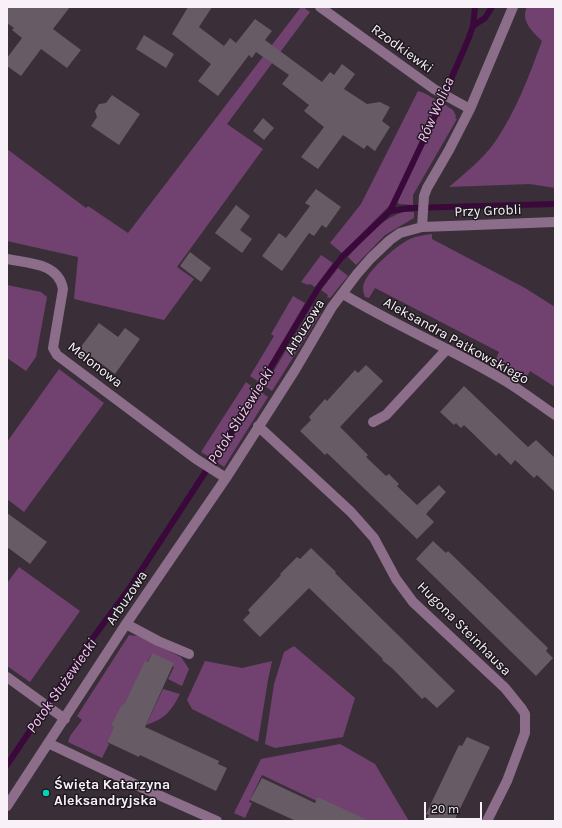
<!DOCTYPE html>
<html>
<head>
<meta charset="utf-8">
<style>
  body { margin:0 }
  #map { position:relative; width:562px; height:828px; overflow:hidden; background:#3a2f39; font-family:Karla,sans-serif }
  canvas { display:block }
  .frame { position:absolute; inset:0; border:8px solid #f8f1f8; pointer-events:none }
  .scale { position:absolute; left:424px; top:802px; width:58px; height:18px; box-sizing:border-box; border:2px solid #f8f1f8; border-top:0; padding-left:5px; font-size:12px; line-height:14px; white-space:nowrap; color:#f8f1f8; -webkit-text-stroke:3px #1e191e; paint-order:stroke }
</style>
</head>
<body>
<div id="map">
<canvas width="562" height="828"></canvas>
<div class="frame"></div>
<div class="scale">20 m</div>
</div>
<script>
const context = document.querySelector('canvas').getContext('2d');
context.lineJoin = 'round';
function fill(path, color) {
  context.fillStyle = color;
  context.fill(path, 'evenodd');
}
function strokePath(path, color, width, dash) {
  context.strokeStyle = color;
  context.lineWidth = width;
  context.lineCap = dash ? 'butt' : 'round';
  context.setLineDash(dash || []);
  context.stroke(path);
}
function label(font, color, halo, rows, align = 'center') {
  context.font = font + ' Karla,sans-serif';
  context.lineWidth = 3;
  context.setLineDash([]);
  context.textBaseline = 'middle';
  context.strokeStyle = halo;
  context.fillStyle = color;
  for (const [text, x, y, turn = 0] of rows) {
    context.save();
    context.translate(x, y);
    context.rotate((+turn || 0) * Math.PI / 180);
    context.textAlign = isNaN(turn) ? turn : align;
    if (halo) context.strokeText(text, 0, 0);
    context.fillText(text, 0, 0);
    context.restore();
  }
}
fill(new Path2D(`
  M 301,7 L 303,7 L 310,12 L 227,124 L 263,149 L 177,267 L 194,279 L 164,320 L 74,299 L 78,257 L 7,241 L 7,149 L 86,208 L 88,206 L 128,233 Z
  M 527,7 L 555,7 L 555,188 L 530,184 L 449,187 C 465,173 483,159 495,142 C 516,111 529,76 542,41 C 533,32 520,21 527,7 Z
  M 418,91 L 424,93 L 440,102 L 393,202 L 342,253 L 330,243 L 361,204 Z
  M 444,104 L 453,110 L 456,116 L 455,118 L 457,119 L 413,195 L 413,205 L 399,204 L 396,201 Z
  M 403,212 L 414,212 L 414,218 L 385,235 L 356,265 L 348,257 C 363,240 381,219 403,212 Z
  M 432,234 L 432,239 L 525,288 L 555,307 L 555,387 L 530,371 L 524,382 L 494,364 L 499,352 L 375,288 L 369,298 L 365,297 C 363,291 362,286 365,281 C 371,268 397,245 410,239 C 417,236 425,235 432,234 Z
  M 321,255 L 333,263 L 315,287 L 310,284 L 308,285 L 301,282 Z
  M 338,268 L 348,276 L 330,298 L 327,297 L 328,295 L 321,290 Z
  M 7,285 L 41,292 L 47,297 L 36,357 L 26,371 L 7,358 Z
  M 293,296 L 305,303 L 259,382 L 250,376 L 274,336 L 271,334 Z
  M 312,306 L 321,313 L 272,391 L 265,386 Z
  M 59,369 L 104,403 L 24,512 L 7,499 L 7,442 Z
  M 246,382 L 255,389 L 211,458 L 201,452 Z
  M 261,392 L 268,397 L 224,467 L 217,462 Z
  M 19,567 L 80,611 L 30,682 L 7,666 L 7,583 Z
  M 129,635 L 138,636 L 181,657 L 189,669 L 182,686 L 168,679 L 174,667 L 151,655 L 107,742 L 109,744 L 102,758 L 68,742 L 70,736 L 82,720 L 77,716 Z
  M 294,646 L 355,698 L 343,737 L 275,748 L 265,744 L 274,684 L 284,652 Z
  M 205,661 L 242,668 L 272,661 L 268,680 L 258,742 L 192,709 L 187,700 Z
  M 163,689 L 180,694 C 171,711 165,719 146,725 Z
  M 340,744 L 375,764 L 409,821 L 359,821 L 262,775 L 249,802 L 252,803 L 245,818 L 234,813 L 261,759 Z`), '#714170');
strokePath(new Path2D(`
  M 473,26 L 485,18 L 492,7
  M 390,211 L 435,116 L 468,40 L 473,26 L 475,7
  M 7,765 L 87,646 L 131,586 L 236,425 L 319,287 L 342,257 L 390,211 L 410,208 L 555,204`), '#3b083c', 6);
fill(new Path2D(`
  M 7,7 L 70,7 L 53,29 L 81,50 L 67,68 L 41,49 L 21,76 L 7,66 L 7,58 L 22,38 L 12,30 L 14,28 L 7,23 Z
  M 188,7 L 212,7 L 199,27 L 224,46 L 230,38 L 236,43 L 255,19 L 272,31 L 265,40 L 322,82 L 330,72 L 334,75 L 342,64 L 355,74 L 344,89 L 367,104 L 380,102 L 390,107 L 382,121 L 390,127 L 375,151 L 367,145 L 364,149 L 343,135 L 318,169 L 301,157 L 324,127 L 304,111 L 309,105 L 282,84 L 289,75 L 256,52 L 252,58 L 249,55 L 218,96 L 198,81 L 211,64 L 172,34 Z
  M 144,35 L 174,54 L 166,68 L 136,49 Z
  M 112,95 L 140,114 L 119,145 L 91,126 L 97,117 L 95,111 L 99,104 L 106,103 Z
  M 263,118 L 274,128 L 264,140 L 253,131 Z
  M 316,189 L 341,207 L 326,228 L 322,225 L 314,236 L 309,233 L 282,271 L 262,256 L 279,233 L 286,238 L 310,206 L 305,203 Z
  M 236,205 L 250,216 L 240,230 L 252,239 L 242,253 L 215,233 Z
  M 190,252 L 211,268 L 201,282 L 180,266 Z
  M 99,323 L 118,337 L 125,328 L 140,339 L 115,374 L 80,348 Z
  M 366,365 L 383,381 L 340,427 L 368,455 L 366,457 L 386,476 L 389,474 L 399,484 L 397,486 L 417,505 L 439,485 L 446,492 L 426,514 L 434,522 L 417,539 L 327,453 L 325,455 L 300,431 L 311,420 L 309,417 L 325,399 L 327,401 L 355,370 L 358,373 Z
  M 464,386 L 528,447 L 536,440 L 555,458 L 555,492 L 537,475 L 534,478 L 515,460 L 511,465 L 499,453 L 496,456 L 464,425 L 461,428 L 456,423 L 454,425 L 440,412 Z
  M 7,513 L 47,542 L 30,564 L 7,547 Z
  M 433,541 L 446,553 L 448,551 L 548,648 L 546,651 L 553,658 L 536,676 L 416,559 Z
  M 311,548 L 336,572 L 335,573 L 455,691 L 437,708 L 425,697 L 422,699 L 393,669 L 382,660 L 383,659 L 309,588 L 260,637 L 243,620 L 250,613 L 248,610 L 281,575 L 280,574 L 297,557 L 300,559 Z
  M 152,653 L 174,663 L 145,727 L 219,761 L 218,764 L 227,768 L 216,791 L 140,755 L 139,757 L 107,742 L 114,727 L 111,726 L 122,704 L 124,705 L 145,661 L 148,662 Z
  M 467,737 L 490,747 L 454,821 L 427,821 L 429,815 L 426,814 L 459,745 L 462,746 Z
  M 262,778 L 315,803 L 318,797 L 369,821 L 296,821 L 250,800 Z`), '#675b66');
strokePath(new Path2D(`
  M 320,7 L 434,89 L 470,109
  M 422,227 L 424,196 L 427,188 L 449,150 L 470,109 L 513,7
  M 7,259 C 28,263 59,263 63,289 L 53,348 L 57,355 L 196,459 L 226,478
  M 343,294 C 396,326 454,350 507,382 C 523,392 539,404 555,415
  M 373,422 L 386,415 L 447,349
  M 258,426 L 351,512 L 374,538 L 396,579 L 413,602 L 505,688 L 522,709 L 525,714 L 525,733 L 507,781 L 487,821
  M 126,624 L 158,641 L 189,654
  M 7,677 L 65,719
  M 48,743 L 145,789 L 217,821
  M 7,806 L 126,624 L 226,478 L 295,370 L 332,307 L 357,274 L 371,258 L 390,240 L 400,233 L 422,227 L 555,222`), '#8c6d8a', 10);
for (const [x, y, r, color] of [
  [46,793,4,"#00d5b7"]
]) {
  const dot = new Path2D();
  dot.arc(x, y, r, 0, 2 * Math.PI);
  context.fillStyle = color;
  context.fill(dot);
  strokePath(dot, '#1e191e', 1.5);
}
label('14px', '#f8f1f8', '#1e191e', [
  ["Rzodkiewki",402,49,36],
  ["Przy Grobli",488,211,-2],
  ["Arbuzowa",305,327,-58],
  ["Aleksandra Patkowskiego",456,341,29],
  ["Melonowa",95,365,38],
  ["Arbuzowa",127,598,-56],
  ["Hugona Steinhausa",464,629,45]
]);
label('bold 14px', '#f8f1f8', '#1e191e', [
  ["Święta Katarzyna",54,785],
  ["Aleksandryjska",54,801]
], 'left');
label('italic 15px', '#fbc2f8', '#1e191e', [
  ["Rów Wolica",436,110,-66],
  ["Potok Służewiecki",241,416,-58],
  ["Potok Służewiecki",62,686,-55]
]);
</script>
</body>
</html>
